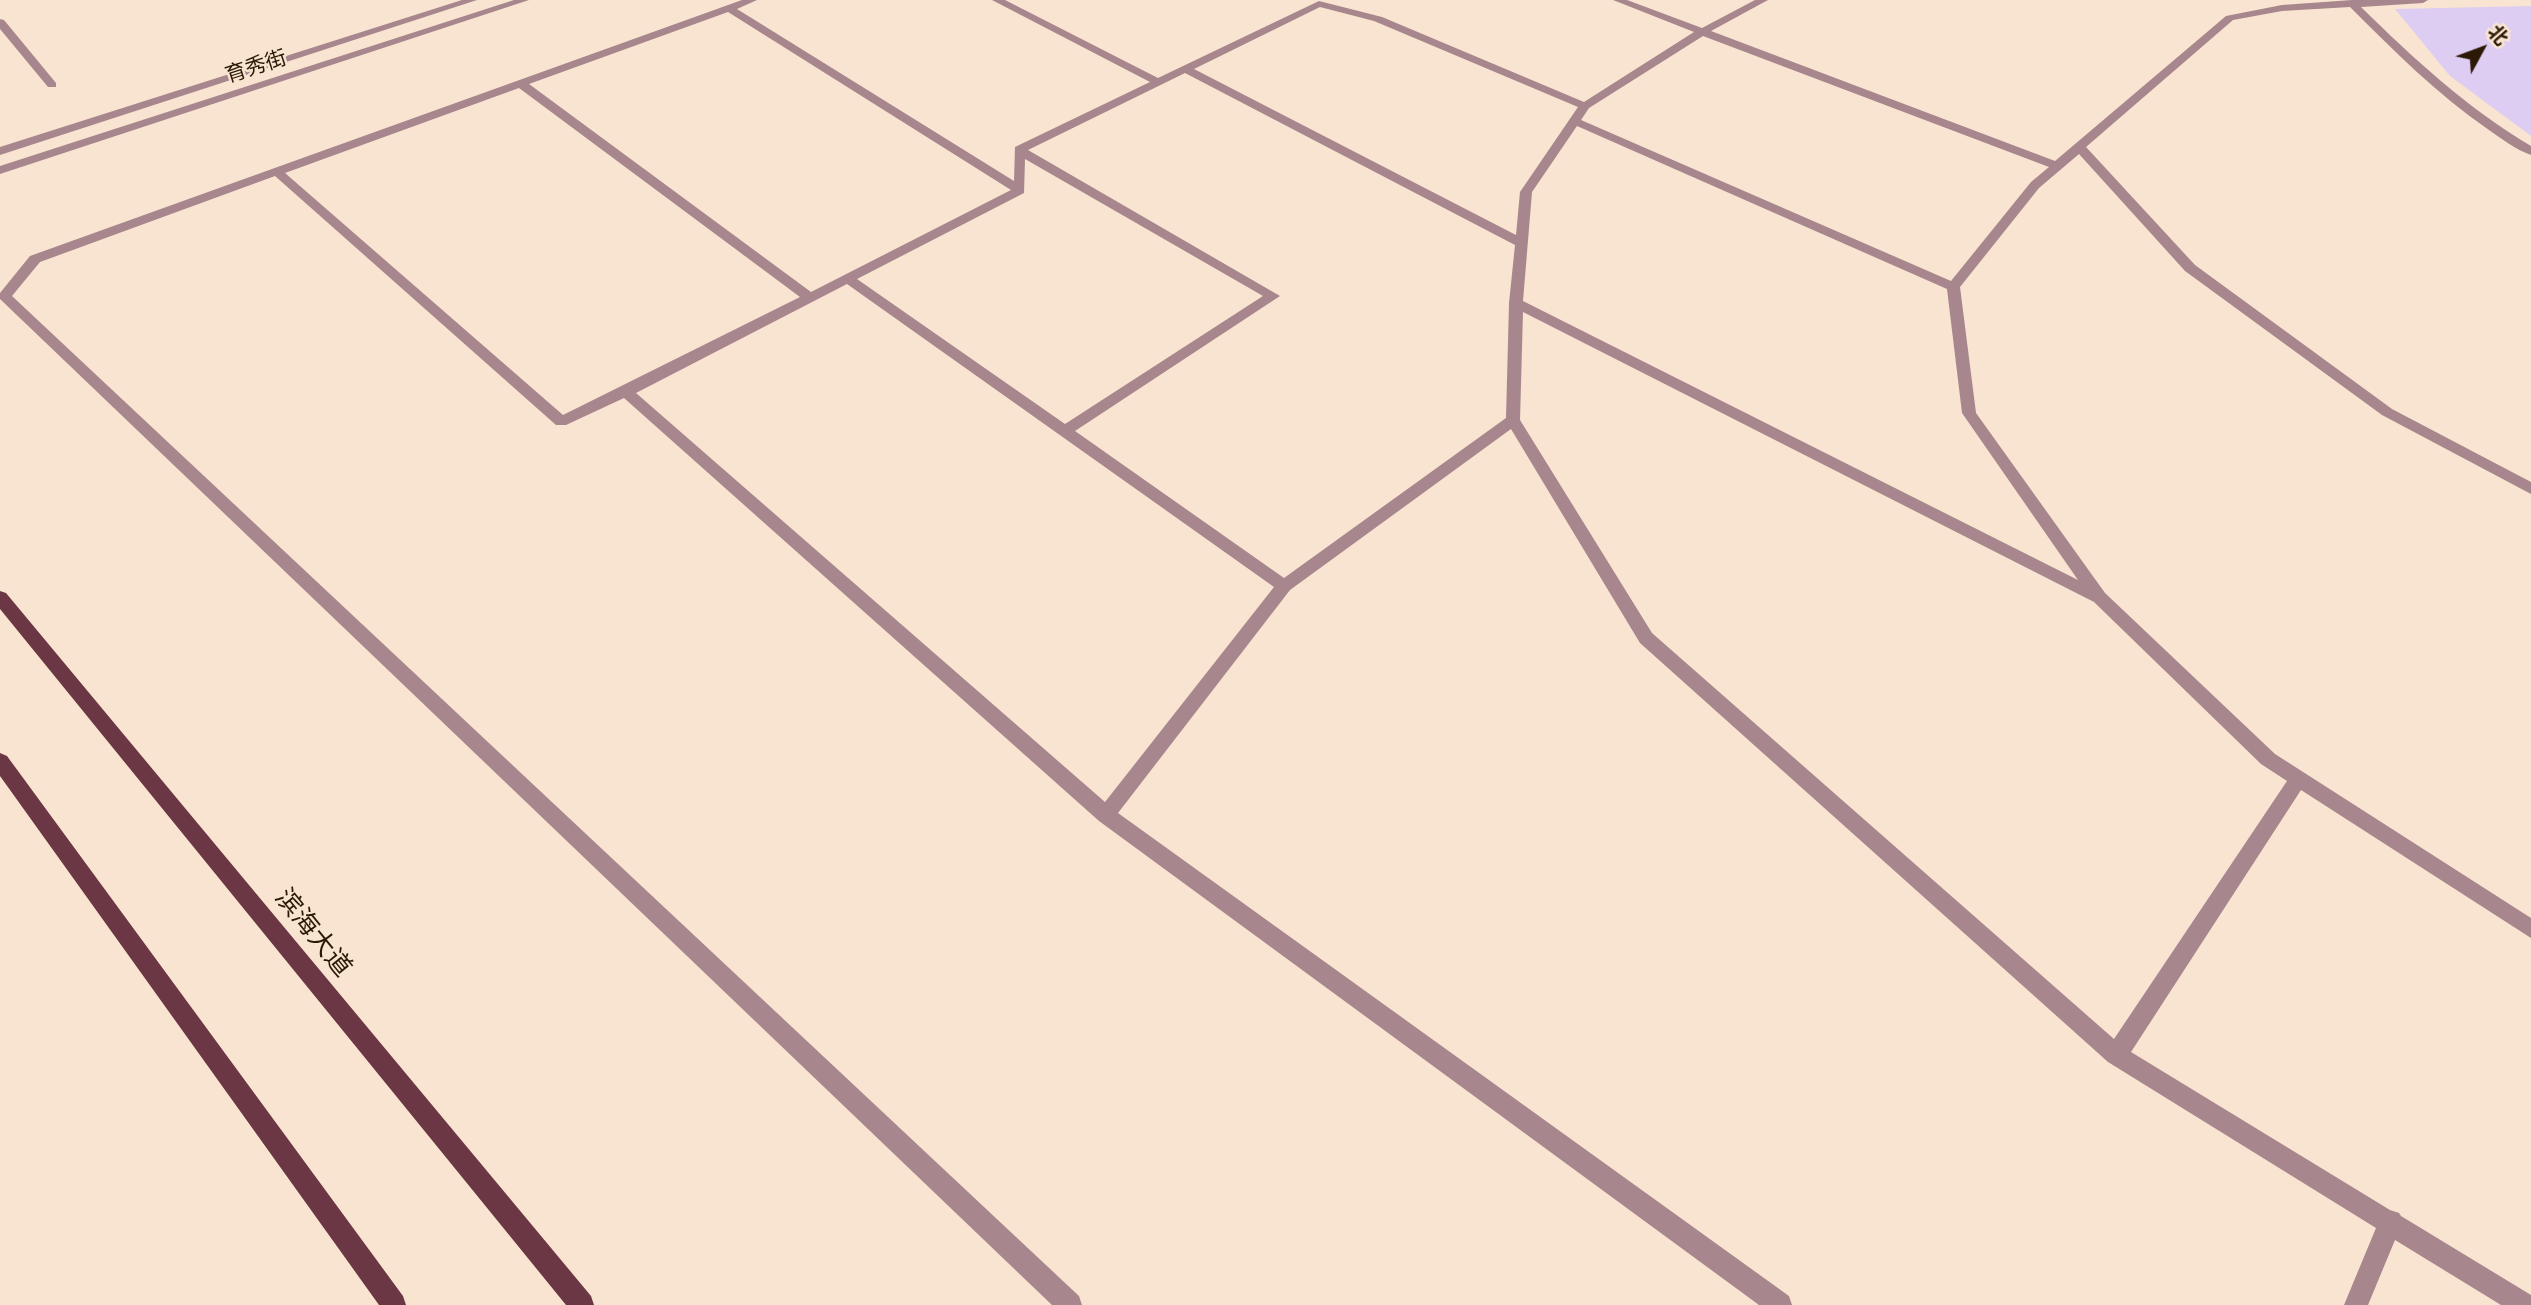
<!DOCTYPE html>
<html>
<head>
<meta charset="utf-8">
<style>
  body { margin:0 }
  #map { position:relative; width:2531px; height:1305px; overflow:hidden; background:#f8e4d0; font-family:Cabin,"Noto Sans SC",sans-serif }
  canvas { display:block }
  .north { position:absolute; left:2447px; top:14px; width:70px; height:70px; -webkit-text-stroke:5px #f8e4d0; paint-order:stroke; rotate:49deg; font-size:19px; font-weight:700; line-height:28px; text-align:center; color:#2b1905 }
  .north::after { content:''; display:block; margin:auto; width:24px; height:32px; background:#2b1905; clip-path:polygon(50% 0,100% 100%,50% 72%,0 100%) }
</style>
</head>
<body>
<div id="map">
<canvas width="2531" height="1305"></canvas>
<div class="north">北</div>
</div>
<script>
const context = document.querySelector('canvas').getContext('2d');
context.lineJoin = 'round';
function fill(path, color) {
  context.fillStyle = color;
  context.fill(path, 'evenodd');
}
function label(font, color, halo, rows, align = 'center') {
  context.font = font + ' Cabin,"Noto Sans SC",sans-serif';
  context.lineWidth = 5;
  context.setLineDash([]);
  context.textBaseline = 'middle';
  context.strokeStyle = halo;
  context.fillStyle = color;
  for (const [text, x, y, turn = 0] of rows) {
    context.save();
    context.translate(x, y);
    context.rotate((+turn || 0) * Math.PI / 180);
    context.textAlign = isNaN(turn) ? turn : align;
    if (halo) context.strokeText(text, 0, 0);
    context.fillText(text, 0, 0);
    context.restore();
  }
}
fill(new Path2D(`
  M 2531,6 L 2531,136 L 2450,76 L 2395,9 Z`), '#decdf3');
fill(new Path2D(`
  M 462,0 L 477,0 L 0,155 L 0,147 Z
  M 514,0 L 529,0 L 0,174 L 0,166 Z
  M 742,0 L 757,0 L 737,9 L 1014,181 L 1015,147 L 1150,82 L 992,0 L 1005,0 L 1158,78 L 1319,1 L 1382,17 L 1584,102 L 1694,32 L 1613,0 L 1627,0 L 1702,28 L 1755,0 L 1768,0 L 1711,31 L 2055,161 L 2226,16 L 2282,5 L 2352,0 L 2428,0 L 2423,3 L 2361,7 C 2414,59 2467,108 2531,146 L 2531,155 C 2516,150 2502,139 2489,130 C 2438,95 2394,51 2350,7 L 2282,11 L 2233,20 L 2086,147 L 2195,265 L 2392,409 L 2531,482 L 2531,494 L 2382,415 L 2185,271 L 2079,154 L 2039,188 L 1960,287 L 1976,413 L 2105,593 L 2275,754 L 2531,918 L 2531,938 L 2301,790 L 2131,1052 L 2390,1210 L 2399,1213 L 2401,1216 L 2531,1295 L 2531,1305 L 2501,1305 L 2395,1240 L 2368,1305 L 2344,1305 L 2376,1228 L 2108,1062 L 1640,643 L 1511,429 L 1290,590 L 1118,813 L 1789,1296 L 1792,1305 L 1759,1305 L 1099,821 L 624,398 L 566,425 L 556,425 L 275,176 L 40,262 L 12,296 L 1079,1296 L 1082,1305 L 1052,1305 L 0,299 L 0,293 L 30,256 ZM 1320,7 L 1374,21 L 1578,107 L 1520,192 L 1516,235 L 1194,69 ZM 728,12 L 1011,190 L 811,292 L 529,84 ZM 1703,36 L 2049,167 L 2031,182 L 1951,281 L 1581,120 L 1589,108 ZM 1185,73 L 1515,245 L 1509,303 L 1506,418 L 1284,578 L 1075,431 L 1280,296 L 1028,150 ZM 519,88 L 800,297 L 563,415 L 285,173 ZM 1577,126 L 1947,289 L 1962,413 L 2078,580 L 1523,301 L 1532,192 ZM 1025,159 L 1263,296 L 1065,424 L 857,279 L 1024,193 ZM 847,284 L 1274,587 L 1105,802 L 636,393 ZM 1523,312 L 2094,602 L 2261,764 L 2287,781 L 2114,1039 L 1652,633 L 1520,420 Z
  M 0,19 L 4,20 L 56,83 L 56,87 L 48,87 L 0,29 Z`), '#a7868d');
fill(new Path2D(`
  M 0,591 L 6,593 L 591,1296 L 594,1305 L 566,1305 L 0,609 Z
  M 0,753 L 7,756 L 403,1296 L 406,1305 L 379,1305 L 0,776 Z`), '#6c3744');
label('21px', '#2b1905', '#f8e4d0', [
  ["育秀街",256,67,-18]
]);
label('26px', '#2b1905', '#f8e4d0', [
  ["滨海大道",313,933,51]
]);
</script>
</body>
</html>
